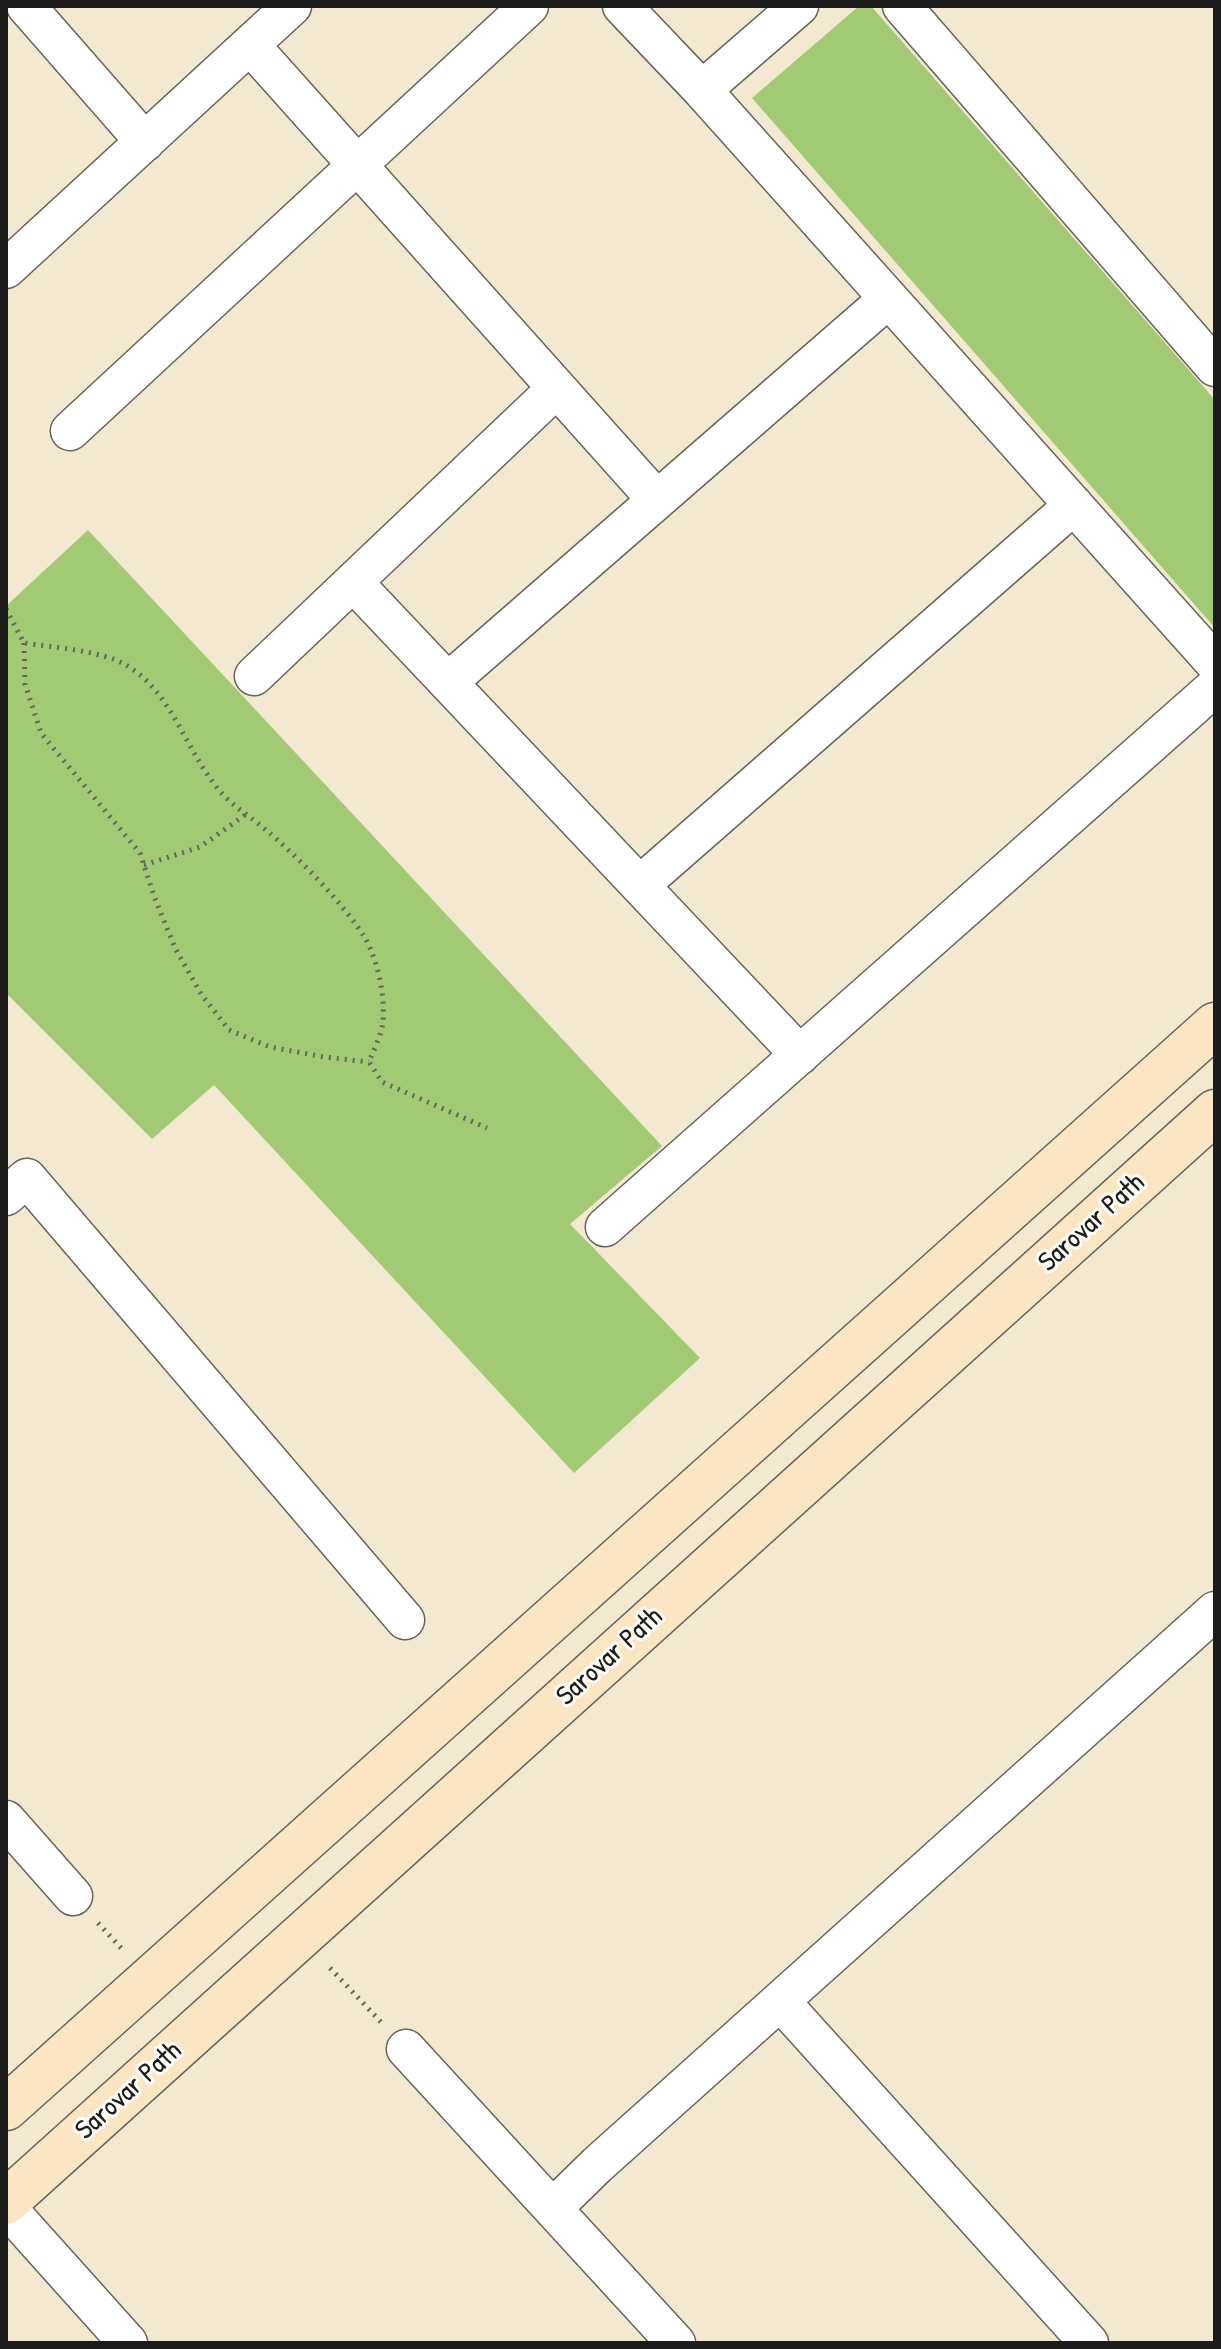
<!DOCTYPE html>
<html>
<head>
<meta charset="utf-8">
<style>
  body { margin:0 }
  #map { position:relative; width:1221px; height:2349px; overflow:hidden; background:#f3e9d1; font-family:"Patrick Hand",sans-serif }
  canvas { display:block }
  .frame { position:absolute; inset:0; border:8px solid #1c1c1c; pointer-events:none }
</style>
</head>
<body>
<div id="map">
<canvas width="1221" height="2349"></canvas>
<div class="frame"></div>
</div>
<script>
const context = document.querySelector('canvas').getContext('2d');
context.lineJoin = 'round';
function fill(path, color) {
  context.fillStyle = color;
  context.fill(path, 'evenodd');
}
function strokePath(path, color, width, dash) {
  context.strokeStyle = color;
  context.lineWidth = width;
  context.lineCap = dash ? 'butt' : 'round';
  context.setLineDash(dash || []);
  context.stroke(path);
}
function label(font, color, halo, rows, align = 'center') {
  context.font = font + ' "Patrick Hand",sans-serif';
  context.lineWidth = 6;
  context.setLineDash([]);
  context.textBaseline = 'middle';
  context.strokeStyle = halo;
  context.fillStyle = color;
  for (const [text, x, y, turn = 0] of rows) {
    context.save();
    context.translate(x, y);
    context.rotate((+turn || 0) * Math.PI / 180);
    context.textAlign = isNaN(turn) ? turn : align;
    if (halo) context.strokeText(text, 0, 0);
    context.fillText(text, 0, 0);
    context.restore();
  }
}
fill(new Path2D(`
  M 859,6 L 871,6 L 1215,400 L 1215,628 L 752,98 Z
  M 88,530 L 662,1146 L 570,1224 L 700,1358 L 574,1473 L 214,1085 L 152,1139 L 6,993 L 6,606 Z`), '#a2c974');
const street = new Path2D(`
  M 26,6 L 145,142
  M 622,6 L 702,90 L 1215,663
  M 902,6 L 1215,367
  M 250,45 L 657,500
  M 702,90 L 799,6
  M 6,269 L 292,6
  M 70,431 L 529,6
  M 353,582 L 800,1055
  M 254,676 L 557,388
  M 448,682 L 888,299
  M 640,885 L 1074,505
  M 6,1196 L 27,1178 L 405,1620
  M 605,1227 L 1215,687
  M 6,1820 L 73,1896
  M 780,2001 L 1089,2343
  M 406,2049 L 676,2343
  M 6,2207 L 128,2343
  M 553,2208 L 597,2165 L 1215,1611`);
const secondary = new Path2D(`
  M 6,2108 L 1215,1025
  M 6,2202 L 1215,1112`);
strokePath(street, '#67645b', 41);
strokePath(secondary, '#67645b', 47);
strokePath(new Path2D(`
  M 6,609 L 24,643 C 52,647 103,651 126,665 C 169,690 183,742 212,781 C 229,805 245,812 266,830 C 295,854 346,906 365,938 C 378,961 385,995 383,1021 C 382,1034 374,1049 369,1062 L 382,1082 L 487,1128
  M 24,643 L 25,684 L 41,733 L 140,853 L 154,896 L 175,948 L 201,994 L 229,1030 L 270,1047 L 324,1057 L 369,1062
  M 144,865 L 200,847 L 245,815
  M 98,1923 L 121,1948
  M 330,1968 L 381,2022`), '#67645b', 5, [2, 6]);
strokePath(street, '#fff', 38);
strokePath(secondary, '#fbe6c3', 44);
label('28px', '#1c1c1c', '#fdfcf7', [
  ["Sarovar Path",1092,1223,-42],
  ["Sarovar Path",610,1657,-42],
  ["Sarovar Path",129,2091,-42]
]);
</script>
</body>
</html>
